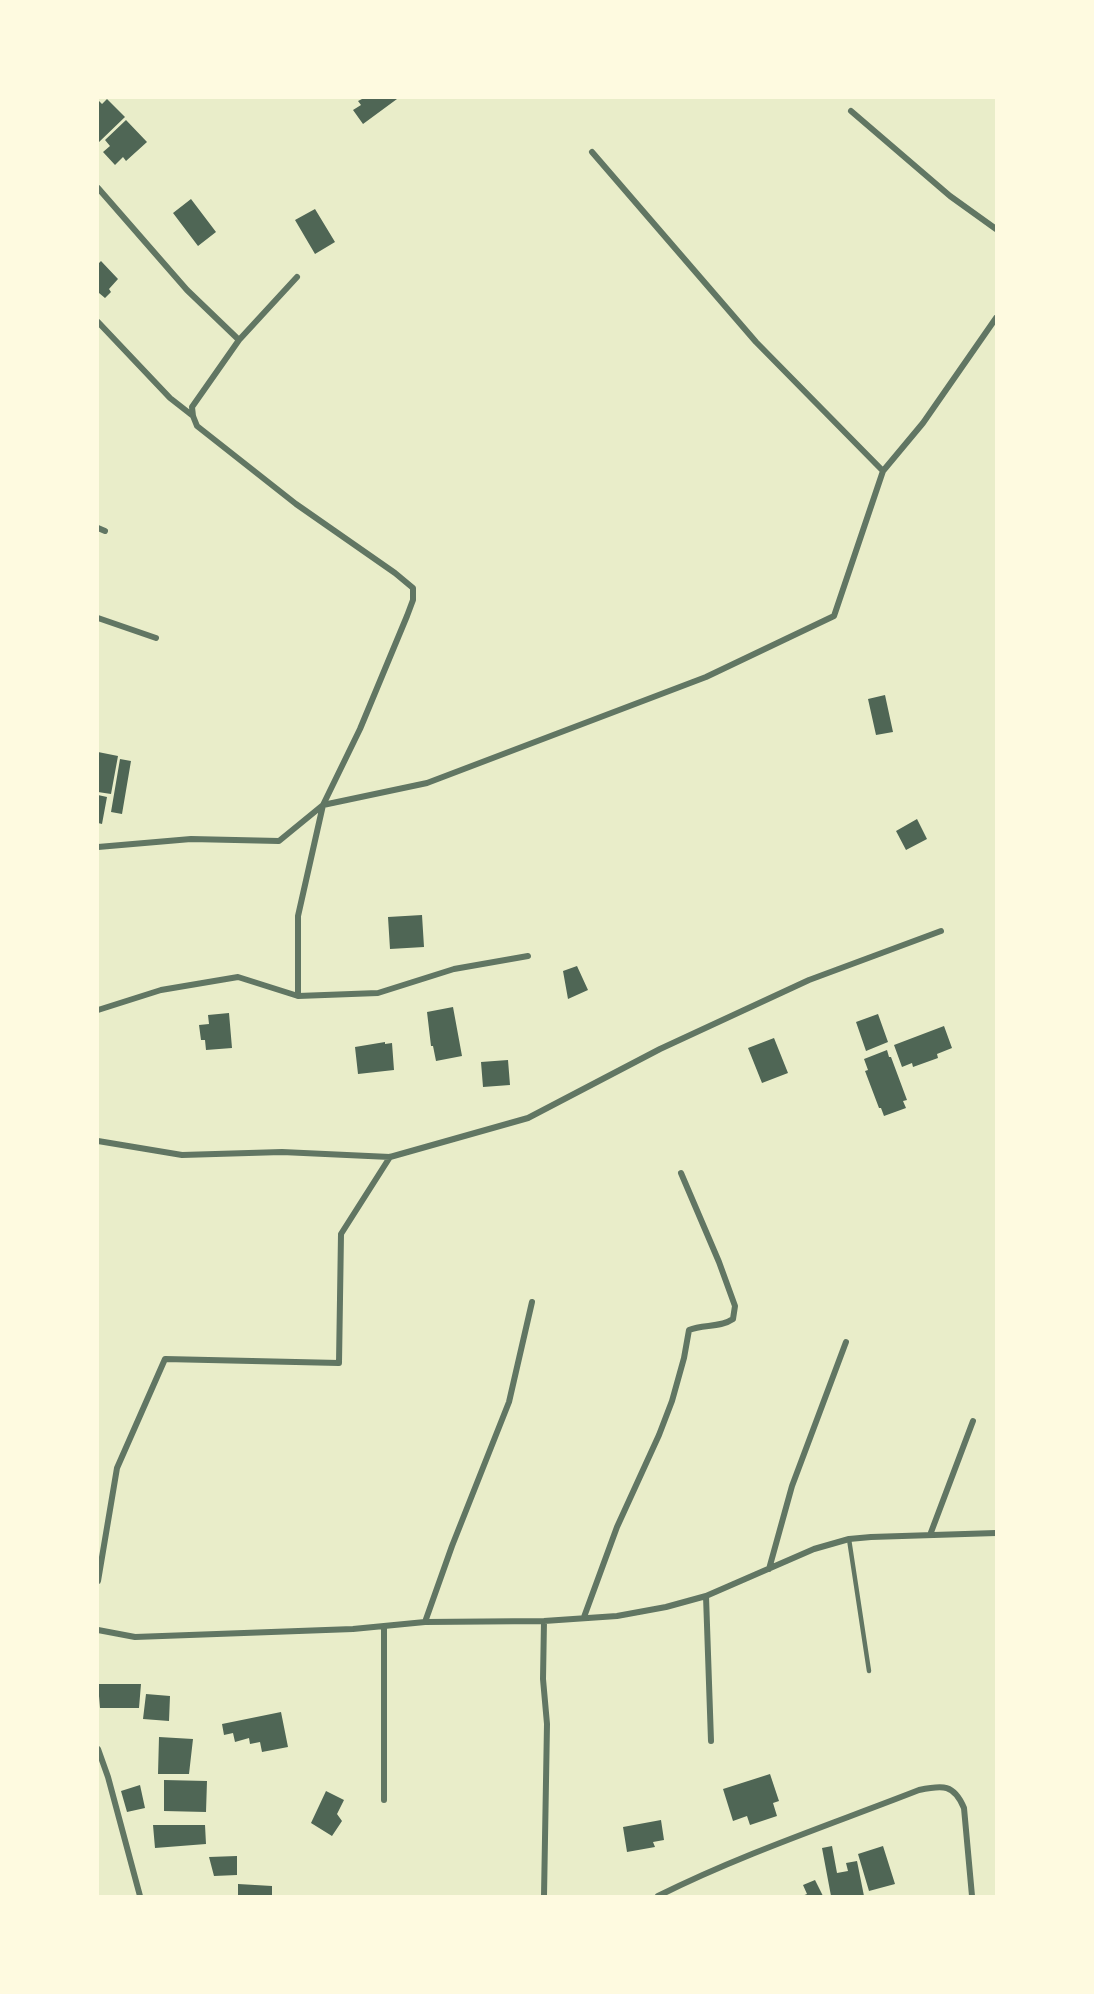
<!DOCTYPE html>
<html>
<head>
<meta charset="utf-8">
<style>
  body { margin:0 }
  #map { position:relative; width:1094px; height:1994px; overflow:hidden; background:#e9edc9; font-family:Rubik,sans-serif }
  canvas { display:block }
  .frame { position:absolute; inset:0; border:99px solid #fefae0; pointer-events:none }
</style>
</head>
<body>
<div id="map">
<canvas width="1094" height="1994"></canvas>
<div class="frame"></div>
</div>
<script>
const context = document.querySelector('canvas').getContext('2d');
context.lineJoin = 'round';
function fill(path, color) {
  context.fillStyle = color;
  context.fill(path, 'evenodd');
}
function strokePath(path, color, width, dash) {
  context.strokeStyle = color;
  context.lineWidth = width;
  context.lineCap = dash ? 'butt' : 'round';
  context.setLineDash(dash || []);
  context.stroke(path);
}
fill(new Path2D(`
  M 364,98 L 396,98 L 397,99 L 363,124 L 353,110 L 361,105 L 358,101 Z
  M 107,99 L 125,117 L 98,143 L 98,100 L 102,104 Z
  M 126,120 L 147,142 L 126,161 L 123,157 L 115,165 L 103,152 L 110,146 L 105,140 Z
  M 191,199 L 216,232 L 198,246 L 173,213 Z
  M 315,209 L 335,242 L 315,254 L 295,220 Z
  M 101,261 L 118,279 L 109,289 L 111,292 L 105,298 L 99,293 L 98,294 L 98,264 Z
  M 885,695 L 893,732 L 876,735 L 868,699 Z
  M 98,752 L 118,756 L 111,794 L 98,792 Z
  M 120,759 L 131,761 L 122,814 L 111,812 Z
  M 98,795 L 107,797 L 102,824 L 98,823 Z
  M 917,819 L 927,839 L 906,850 L 896,831 Z
  M 422,915 L 424,947 L 390,949 L 388,917 Z
  M 577,966 L 588,990 L 568,999 L 563,971 Z
  M 453,1007 L 462,1056 L 436,1061 L 433,1046 L 431,1046 L 427,1012 Z
  M 229,1013 L 232,1048 L 206,1050 L 205,1040 L 201,1040 L 199,1025 L 209,1024 L 208,1015 Z
  M 878,1014 L 888,1042 L 866,1051 L 856,1022 Z
  M 944,1026 L 952,1048 L 937,1054 L 938,1058 L 913,1067 L 912,1063 L 902,1067 L 894,1045 Z
  M 774,1038 L 788,1073 L 762,1083 L 748,1048 Z
  M 385,1042 L 385,1044 L 392,1043 L 394,1070 L 358,1074 L 355,1047 Z
  M 887,1050 L 889,1057 L 891,1057 L 907,1100 L 903,1101 L 906,1108 L 884,1116 L 881,1108 L 879,1108 L 865,1071 L 868,1070 L 864,1059 Z
  M 508,1060 L 510,1085 L 483,1087 L 481,1062 Z
  M 98,1684 L 141,1684 L 139,1708 L 100,1708 Z
  M 146,1694 L 170,1696 L 169,1721 L 143,1719 Z
  M 281,1712 L 288,1747 L 262,1752 L 260,1742 L 250,1744 L 249,1738 L 235,1742 L 233,1733 L 224,1735 L 222,1724 Z
  M 159,1737 L 193,1739 L 189,1774 L 158,1774 Z
  M 770,1774 L 779,1801 L 773,1803 L 777,1816 L 750,1825 L 747,1816 L 733,1821 L 723,1789 Z
  M 164,1780 L 207,1781 L 206,1812 L 164,1811 Z
  M 140,1785 L 145,1808 L 127,1812 L 121,1791 Z
  M 326,1791 L 344,1800 L 337,1814 L 342,1821 L 332,1836 L 311,1823 Z
  M 661,1820 L 664,1840 L 653,1842 L 655,1847 L 627,1852 L 623,1827 Z
  M 153,1825 L 205,1825 L 206,1844 L 155,1848 Z
  M 832,1846 L 837,1873 L 848,1871 L 846,1863 L 857,1861 L 864,1896 L 831,1896 L 822,1848 Z
  M 883,1846 L 895,1884 L 869,1891 L 858,1854 Z
  M 237,1856 L 237,1875 L 214,1876 L 209,1857 Z
  M 815,1880 L 823,1896 L 802,1896 L 807,1894 L 803,1885 Z
  M 238,1884 L 272,1886 L 272,1896 L 238,1896 Z`), '#4f6655');
strokePath(new Path2D(`
  M 849,1539 L 869,1671`), '#617663', 4.5);
strokePath(new Path2D(`
  M 851,111 L 950,196 L 996,229
  M 592,152 L 756,342 L 883,471
  M 98,188 L 187,290 L 239,340
  M 297,277 L 239,340 L 192,407 L 193,416 L 197,426 L 296,504 L 395,573 L 413,588 L 413,600 L 407,616 L 360,729 L 323,805 L 298,916 L 298,996
  M 98,322 L 170,398 L 193,416
  M 98,528 L 105,531
  M 98,618 L 156,638
  M 98,847 L 191,839 L 279,841 L 323,805 L 427,783 L 706,677 L 834,616 L 883,471 L 923,423 L 996,318
  M 98,1010 L 161,990 L 238,977 L 298,996 L 378,993 L 454,969 L 528,956
  M 98,1141 L 182,1155 L 282,1152 L 390,1157 L 528,1118 L 660,1049 L 809,980 L 941,931
  M 930,1535 L 973,1421
  M 769,1569 L 792,1486 L 846,1342
  M 98,1581 L 117,1468 L 165,1359 L 339,1363 L 341,1234 L 390,1157
  M 706,1596 L 711,1741
  M 584,1617 L 617,1527 L 659,1435 L 672,1401 L 684,1358 L 689,1330 C 703,1324 720,1328 733,1319 L 735,1306 L 719,1262 L 681,1173
  M 425,1622 L 452,1546 L 509,1402 L 532,1302
  M 384,1626 L 384,1800
  M 98,1630 L 135,1637 L 353,1629 L 425,1622 L 544,1621 L 617,1616 L 666,1607 L 706,1596 L 814,1549 L 849,1539 L 871,1537 L 996,1533
  M 98,1749 L 108,1777 L 140,1896
  M 544,1896 L 547,1724 L 543,1679 L 544,1621
  M 658,1896 C 742,1854 832,1824 919,1790 C 943,1785 954,1784 964,1808 L 972,1896`), '#617663', 6);
</script>
</body>
</html>
